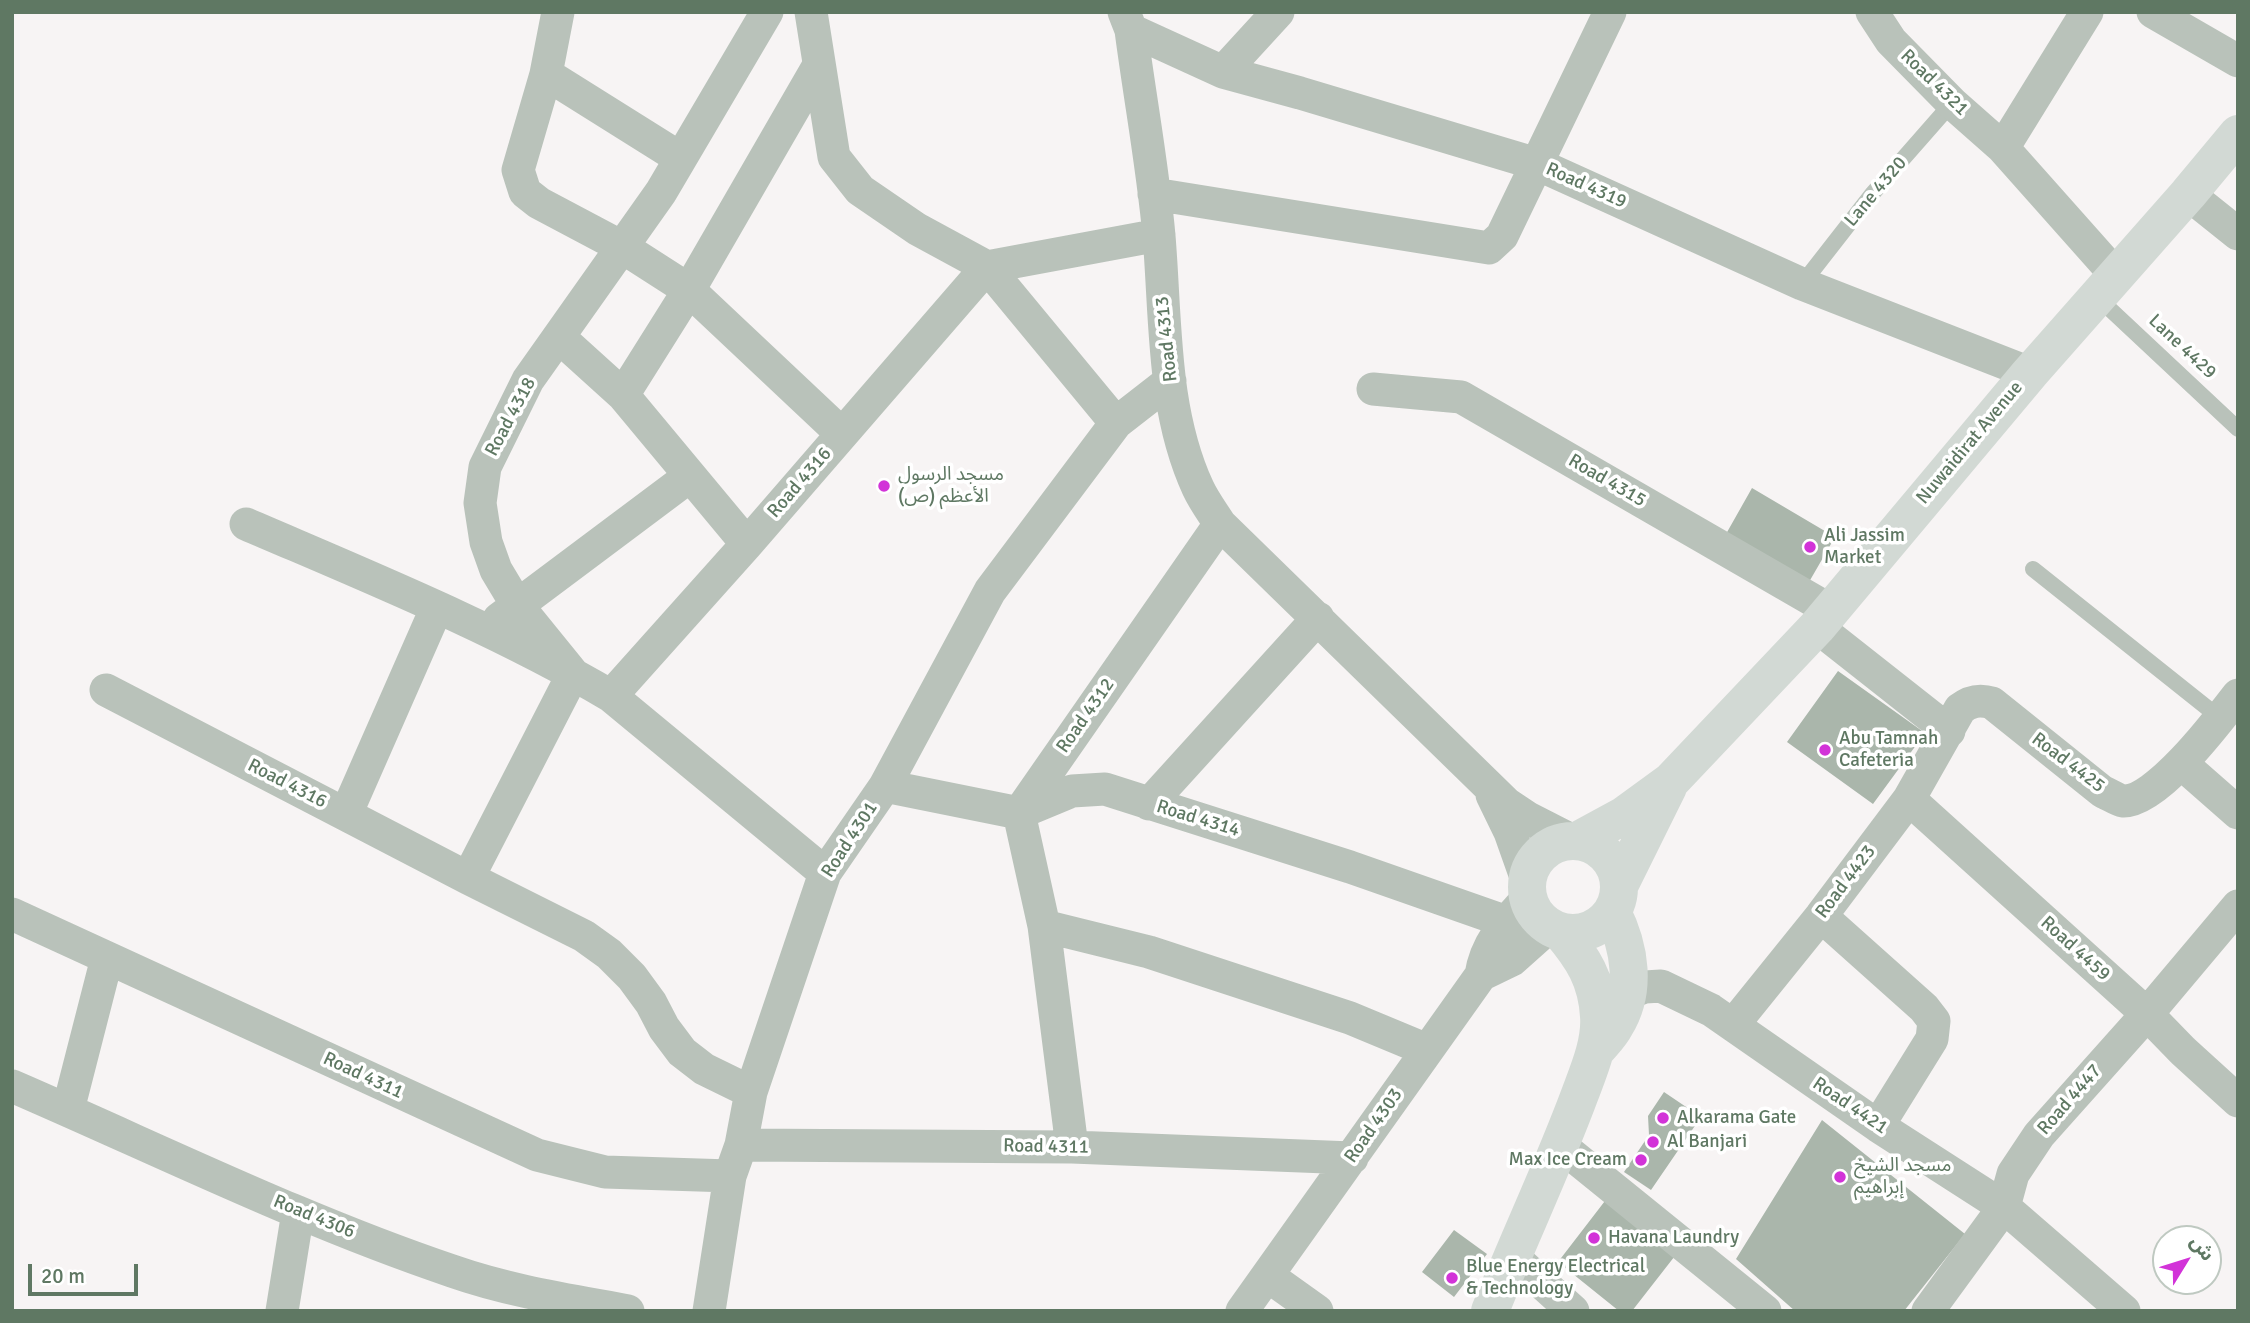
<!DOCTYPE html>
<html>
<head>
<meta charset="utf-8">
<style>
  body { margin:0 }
  #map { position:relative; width:2250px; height:1323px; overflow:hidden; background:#f7f4f4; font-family:Signika,"Noto Sans Arabic",sans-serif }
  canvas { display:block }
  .frame { position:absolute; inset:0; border:14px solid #5f7863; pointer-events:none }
  .north { position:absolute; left:2152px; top:1225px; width:70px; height:70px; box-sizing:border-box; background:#fff; border:2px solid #bfc9c1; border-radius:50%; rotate:52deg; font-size:19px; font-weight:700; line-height:28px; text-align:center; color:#5f7863 }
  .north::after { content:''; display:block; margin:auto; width:24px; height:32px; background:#d233d8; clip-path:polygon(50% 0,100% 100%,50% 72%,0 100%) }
  .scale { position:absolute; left:28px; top:1264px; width:110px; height:32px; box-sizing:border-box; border:4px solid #5f7863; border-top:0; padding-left:9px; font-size:21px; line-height:24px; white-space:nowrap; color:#5f7863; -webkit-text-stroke:5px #fff; paint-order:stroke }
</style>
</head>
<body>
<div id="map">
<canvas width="2250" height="1323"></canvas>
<div class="frame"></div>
<div class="north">ش</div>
<div class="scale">20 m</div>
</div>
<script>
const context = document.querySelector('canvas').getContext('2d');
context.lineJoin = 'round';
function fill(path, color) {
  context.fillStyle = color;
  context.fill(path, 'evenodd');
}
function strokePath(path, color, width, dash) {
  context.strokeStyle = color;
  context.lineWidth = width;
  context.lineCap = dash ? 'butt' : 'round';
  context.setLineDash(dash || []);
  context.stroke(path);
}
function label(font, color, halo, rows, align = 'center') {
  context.font = font + ' Signika,"Noto Sans Arabic",sans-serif';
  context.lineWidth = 7;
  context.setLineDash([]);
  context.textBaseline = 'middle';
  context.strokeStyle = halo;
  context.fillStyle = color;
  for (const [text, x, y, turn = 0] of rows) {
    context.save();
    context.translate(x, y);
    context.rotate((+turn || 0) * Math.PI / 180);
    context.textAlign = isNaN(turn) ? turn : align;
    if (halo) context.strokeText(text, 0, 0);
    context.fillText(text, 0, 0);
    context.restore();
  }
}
fill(new Path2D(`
  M 1752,488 L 1835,537 L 1809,582 L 1726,534 Z
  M 1838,671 L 1925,733 L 1873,804 L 1787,742 Z
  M 1664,1092 L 1701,1117 L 1651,1190 L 1624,1172 L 1649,1135 L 1648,1116 Z
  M 1822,1120 L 1965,1234 L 1904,1311 L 1795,1311 L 1736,1259 Z
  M 1608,1197 L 1678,1252 L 1632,1311 L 1619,1311 L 1558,1262 Z
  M 1454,1230 L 1487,1254 L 1454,1297 L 1422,1272 Z`), '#aab6ab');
strokePath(new Path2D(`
  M 1802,284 L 1873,193 L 1952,103
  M 2097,297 L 2238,429
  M 2033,569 L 2220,718`), '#b9c2ba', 16);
strokePath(new Path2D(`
  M 558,12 L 546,74 L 518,170 L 525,192 L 539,203 L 622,247 L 689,290 L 842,434
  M 811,12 L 834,157 L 860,190 L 917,229 L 987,267 L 1159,235
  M 1124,12 L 1131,30 C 1140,99 1153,168 1159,236 C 1166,320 1162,410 1198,488 C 1204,501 1213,513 1220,524 L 1507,804 L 1528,818 L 1573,841
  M 1872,12 L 1891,41 L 1952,103 L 2003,148 L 2115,274
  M 2153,12 L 2238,61
  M 1131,30 L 1223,72 L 1300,93 L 1537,164 L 1802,284 L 2030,373
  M 1223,72 L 1278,12
  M 546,74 L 680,158
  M 2003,148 L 2087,12
  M 1154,194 L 1489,248 L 1502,236 L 1610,12
  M 2188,194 L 2238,234
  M 560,338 L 623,395 L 747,544
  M 1373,389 L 1461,397 L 1830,610
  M 623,395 L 689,290 L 819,65
  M 246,524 C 369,577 495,628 611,696 L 825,873
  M 499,619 L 690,476
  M 1817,627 L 1949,731
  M 106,690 L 468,878 L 584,936 L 609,954 L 632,977 L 651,1003 L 664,1028 L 682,1052 L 704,1069 L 751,1092
  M 611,696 L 747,544 L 987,267 L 1116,423
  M 2181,763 L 2238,813
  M 885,786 L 1019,813 L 1072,791 L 1105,789 L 1350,867 L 1507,922
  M 1492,795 L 1510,832 L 1527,880
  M 1909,799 L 2147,1014 L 2183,1051 L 2238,1101
  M 1149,804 L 1318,618
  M 346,814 L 437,607
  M 468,878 L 573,674 L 517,605 L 496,570 L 486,542 L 480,503 L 485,467 L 528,380 L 661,192 L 767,12
  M 12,914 L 537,1155 L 605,1172 L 730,1176
  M 1821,916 L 1924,1008 L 1934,1021 L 1932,1039 L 1878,1126
  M 1044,926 L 1149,952 L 1350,1018 L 1427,1050
  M 1481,975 L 1512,960 L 1549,927
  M 1628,993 L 1645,987 L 1661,986 L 1711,1010 L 1878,1126 L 2004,1207 L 2124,1311
  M 1733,1025 L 1821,916 L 1909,799 L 1960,709 C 1970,701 1979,699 1992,703 L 2103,792 C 2109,794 2117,800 2123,801 C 2156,803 2218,721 2238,695
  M 12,1086 C 158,1149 301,1220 452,1271 C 509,1291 569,1300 628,1311
  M 68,1110 L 107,958
  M 741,1145 L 1072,1147 L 1352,1158
  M 1561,1146 L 1765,1311
  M 1072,1147 L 1044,926 L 1019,813 L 1220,524
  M 1512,1256 L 1573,1311
  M 1268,1276 L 1317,1311
  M 282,1311 L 298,1212
  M 709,1311 L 730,1176 L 741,1145 L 751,1092 L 825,873 L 885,786 L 990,591 L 1116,423 L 1170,381
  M 1242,1311 L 1481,975 C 1486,942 1506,922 1528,898
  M 1928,1311 L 2004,1207 L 2013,1174 L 2039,1135 L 2147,1014 L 2238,906`), '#b9c2ba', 33);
strokePath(new Path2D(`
  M 1577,841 L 1623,816 L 1671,781 L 1817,627 L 2030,373 L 2188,194 L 2238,134
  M1527 887a46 46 0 1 1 92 0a46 46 0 1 1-92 0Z
  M 1619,886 L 1668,787
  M 1598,1048 C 1604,1041 1611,1034 1615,1026 C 1637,991 1630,947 1612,912
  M 1490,1311 C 1519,1238 1553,1167 1580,1094 C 1589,1070 1601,1042 1599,1016 C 1597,980 1583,958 1560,931`), '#d2d9d4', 38);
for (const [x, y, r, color] of [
  [884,486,7,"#d233d8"],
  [1810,547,7,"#d233d8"],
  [1825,750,7,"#d233d8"],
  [1663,1118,7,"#d233d8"],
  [1653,1142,7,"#d233d8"],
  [1641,1160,7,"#d233d8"],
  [1840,1177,7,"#d233d8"],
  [1594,1238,7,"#d233d8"],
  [1452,1278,7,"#d233d8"]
]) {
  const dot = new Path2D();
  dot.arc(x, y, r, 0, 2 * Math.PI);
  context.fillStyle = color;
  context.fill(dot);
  strokePath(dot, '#fff', 2.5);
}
label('19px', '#5f7863', '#fff', [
  ["Road 4321",1934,83,44],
  ["Road 4319",1586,186,24],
  ["Lane 4320",1876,192,-50],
  ["Road 4313",1167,339,-96],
  ["Lane 4429",2182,347,43],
  ["Road 4318",511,417,-62],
  ["Nuwaidirat Avenue",1970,443,-50],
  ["Road 4315",1607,481,30],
  ["Road 4316",800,483,-49],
  ["Road 4312",1086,716,-55],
  ["Road 4425",2068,763,37],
  ["Road 4316",287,784,27],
  ["Road 4314",1198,819,17],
  ["Road 4301",850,840,-57],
  ["Road 4423",1846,882,-53],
  ["Road 4459",2075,949,42],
  ["Road 4311",363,1076,25],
  ["Road 4447",2070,1100,-49],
  ["Road 4421",1850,1106,34],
  ["Road 4303",1374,1126,-55],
  ["Road 4311",1046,1147,1],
  ["Road 4306",314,1217,22]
]);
label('19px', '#5f7863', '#fff', [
  ["مسجد الرسول",898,475],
  ["الأعظم (ص)",898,497],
  ["Ali Jassim",1824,536],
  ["Market",1824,558],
  ["Abu Tamnah",1839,739],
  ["Cafeteria",1839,761],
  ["Alkarama Gate",1677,1118],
  ["Al Banjari",1667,1142],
  ["Max Ice Cream",1627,1160,"right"],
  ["مسجد الشيخ",1854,1166],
  ["إبراهيم",1854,1188],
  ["Havana Laundry",1608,1238],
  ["Blue Energy Electrical",1466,1267],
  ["& Technology",1466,1289]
], 'left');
</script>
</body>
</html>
